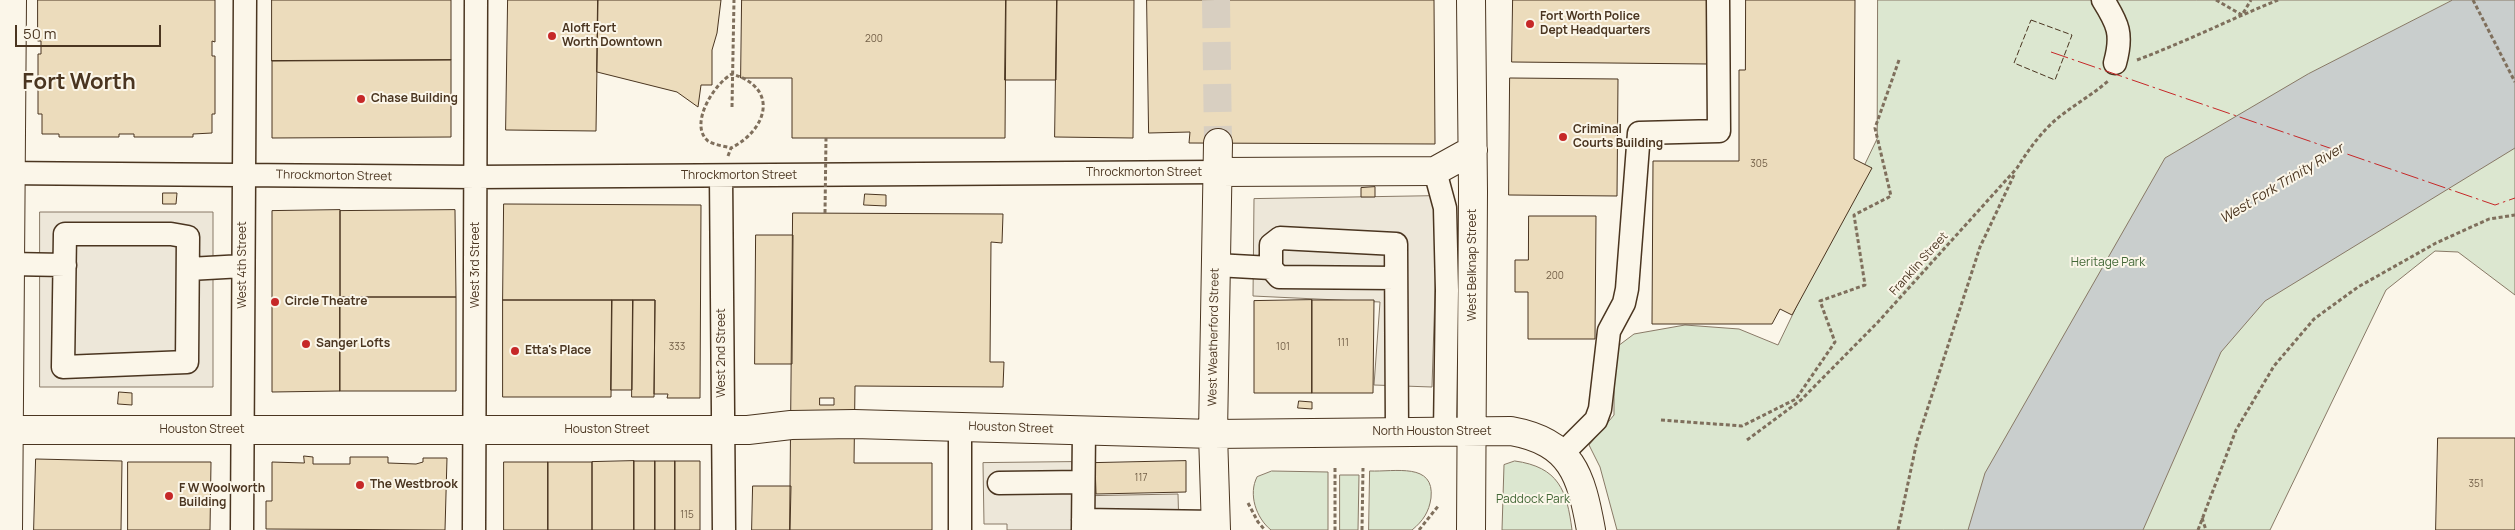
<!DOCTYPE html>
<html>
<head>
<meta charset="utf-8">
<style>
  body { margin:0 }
  #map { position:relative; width:2515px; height:530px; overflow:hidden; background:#fbf6e9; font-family:Manrope,sans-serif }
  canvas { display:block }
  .scale { position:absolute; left:15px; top:25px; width:146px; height:22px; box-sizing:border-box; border:2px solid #4a3520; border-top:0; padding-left:6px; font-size:15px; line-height:18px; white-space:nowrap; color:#4a3520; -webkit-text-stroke:4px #fbf6e9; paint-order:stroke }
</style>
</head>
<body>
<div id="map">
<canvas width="2515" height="530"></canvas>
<div class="scale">50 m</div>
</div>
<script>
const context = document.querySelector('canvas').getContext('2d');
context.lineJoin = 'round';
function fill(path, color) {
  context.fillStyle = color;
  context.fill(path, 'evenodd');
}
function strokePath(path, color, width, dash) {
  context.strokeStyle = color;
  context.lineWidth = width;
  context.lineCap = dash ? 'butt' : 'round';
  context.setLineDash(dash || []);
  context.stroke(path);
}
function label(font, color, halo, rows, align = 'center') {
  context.font = font + ' Manrope,sans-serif';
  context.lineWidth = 4;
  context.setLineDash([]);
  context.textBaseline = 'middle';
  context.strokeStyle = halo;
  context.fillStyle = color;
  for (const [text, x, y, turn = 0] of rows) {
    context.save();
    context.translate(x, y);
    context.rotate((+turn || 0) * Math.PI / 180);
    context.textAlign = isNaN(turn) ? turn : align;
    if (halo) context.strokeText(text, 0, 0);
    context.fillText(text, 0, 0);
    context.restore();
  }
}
const green = new Path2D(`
  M 1878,0 L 2515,0 L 2515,295 L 2458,252 L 2435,251 L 2386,290 L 2270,530 L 1617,530 L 1600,467 L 1589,445 L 1614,415 L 1614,349 L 1634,334 L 1685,325 L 1739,329 L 1778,345 L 1877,139 Z
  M 1515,461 C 1559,467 1567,491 1572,530 L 1502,530 L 1504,465 Z
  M 1272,471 L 1328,472 L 1328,530 L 1271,530 C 1256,518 1248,494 1257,477 Z
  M 1370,471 C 1395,472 1435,462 1431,498 C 1429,512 1423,521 1412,530 L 1369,530 Z
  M 1340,475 L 1359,475 L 1358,530 L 1340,530 Z`);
fill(green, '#dce7d0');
strokePath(green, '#887966', 1);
const parking = new Path2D(`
  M 1438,196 L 1432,387 L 1374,385 L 1380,302 L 1253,296 L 1254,199 Z
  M 40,212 L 213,212 L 213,387 L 40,387 Z
  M 1072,462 L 1073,496 L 1178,494 L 1179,530 L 1007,530 L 1007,524 L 984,524 L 983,463 Z`);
fill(parking, '#ede7d9');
strokePath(parking, '#887966', 1);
const water = new Path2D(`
  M 2453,0 L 2515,0 L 2515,148 L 2265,301 L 2221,352 L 2143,530 L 1968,530 L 1985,473 L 2165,158 L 2308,74 Z`);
fill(water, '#c9cecd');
strokePath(water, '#887966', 1);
const building = new Path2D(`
  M 38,0 L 215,0 L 215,42 L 212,41 L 212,56 L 215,56 L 215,114 L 212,114 L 212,133 L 193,134 L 193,137 L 134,137 L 134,134 L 119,134 L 119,137 L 59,137 L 59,134 L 42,134 L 42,114 L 38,114 L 38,54 L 41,54 L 41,41 L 38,41 Z
  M 272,0 L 451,0 L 451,60 L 272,61 Z
  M 508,0 L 598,0 L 596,131 L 506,130 Z
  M 598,0 L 721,0 L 717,33 L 712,50 L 712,85 L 701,85 L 698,107 L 677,92 L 597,72 Z
  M 742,0 L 1006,0 L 1005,138 L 792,138 L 792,78 L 741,78 Z
  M 1006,0 L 1057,0 L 1056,80 L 1005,80 Z
  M 1057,0 L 1134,0 L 1133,138 L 1055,137 Z
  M 1147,0 L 1434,0 L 1435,144 L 1189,143 L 1190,132 L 1149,133 Z
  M 1513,0 L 1708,0 L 1707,64 L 1512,62 Z
  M 1746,0 L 1855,0 L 1854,159 L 1872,168 L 1792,315 L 1780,309 L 1772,324 L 1652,324 L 1653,161 L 1739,161 L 1739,70 L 1745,70 Z
  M 451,60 L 451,137 L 272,138 L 272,61 Z
  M 1510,78 L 1618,79 L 1617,196 L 1509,195 Z
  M 1375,187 L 1375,197 L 1361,197 L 1361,188 Z
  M 163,193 L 177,193 L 176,204 L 163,204 Z
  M 865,194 L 886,195 L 886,206 L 864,205 Z
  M 504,204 L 701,205 L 700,398 L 667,398 L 668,394 L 654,394 L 655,300 L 503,300 Z
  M 340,210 L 340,391 L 272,392 L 272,211 Z
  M 455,210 L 456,297 L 340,297 L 340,211 Z
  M 793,213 L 1003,214 L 1002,243 L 991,242 L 990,362 L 1004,362 L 1003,387 L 855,386 L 854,463 L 932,463 L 932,530 L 790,530 Z
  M 1529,216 L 1596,216 L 1595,339 L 1528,339 L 1528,292 L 1515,292 L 1515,260 L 1528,260 Z
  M 756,235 L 793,235 L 792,364 L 755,364 Z
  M 340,297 L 456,297 L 456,391 L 340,391 Z
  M 503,300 L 612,300 L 611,397 L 503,397 Z
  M 612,300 L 633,300 L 632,390 L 611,390 Z
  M 633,300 L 655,300 L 654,397 L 632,397 Z
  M 1312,300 L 1312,393 L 1254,393 L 1254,301 Z
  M 1312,300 L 1374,300 L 1373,393 L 1312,393 Z
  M 119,392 L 132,393 L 132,405 L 118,404 Z
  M 820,398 L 834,398 L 834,405 L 820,405 Z
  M 1299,401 L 1312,402 L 1312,409 L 1298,408 Z
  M 2438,438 L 2515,438 L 2515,530 L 2436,530 Z
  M 304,456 L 313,457 L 313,464 L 350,464 L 350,457 L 388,457 L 388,463 L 416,464 L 423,462 L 423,458 L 447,458 L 445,530 L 266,529 L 266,501 L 272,501 L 272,462 L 304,463 Z
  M 36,459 L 122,461 L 121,530 L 34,530 Z
  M 634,461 L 634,530 L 592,530 L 592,462 Z
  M 634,461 L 655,461 L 655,530 L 634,530 Z
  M 655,461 L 675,461 L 675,530 L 655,530 Z
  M 675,461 L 700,461 L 700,530 L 675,530 Z
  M 1186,461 L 1186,492 L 1096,494 L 1095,463 Z
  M 128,462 L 211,462 L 210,530 L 128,530 Z
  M 504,462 L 548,462 L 548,530 L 504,530 Z
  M 548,462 L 592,462 L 592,530 L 548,530 Z
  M 753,486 L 791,486 L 790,530 L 752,530 Z`);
fill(building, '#ecdcbc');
strokePath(building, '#4a3520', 1);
strokePath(new Path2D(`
  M 1216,0 L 1218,143`), '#d8cfc1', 28, [28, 14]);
const minor = new Path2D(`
  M 2103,0 C 2118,24 2123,34 2115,63
  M 1435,171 L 1445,208 L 1447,290 L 1445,433
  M 0,173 L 476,177 L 1218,172
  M 721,176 L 724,530
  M 65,234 L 171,234 L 188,237 L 187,362 L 63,367 Z
  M 10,264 L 65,265
  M 1216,265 L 1271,268
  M 189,269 L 243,266
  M 1395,278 L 1279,277 L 1271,268 L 1271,245 L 1280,238 L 1396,244 L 1397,432
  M 1563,453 L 1596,420 L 1600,409 L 1609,331 L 1624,303 L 1627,289 L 1639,133 L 1719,131 L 1718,0
  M 999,483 L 1083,482
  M 1083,520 L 1216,522
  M 242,530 L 245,0
  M 474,530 L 476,0
  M 960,530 L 960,426
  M 1083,530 L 1084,430`);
const major = new Path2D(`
  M 1218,172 L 1435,171 L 1473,150
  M 9,430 L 748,430 L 791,425 L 854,424 L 1213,434 L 1511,431 C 1572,442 1581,475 1591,530
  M 8,530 L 12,0
  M 1216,530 L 1213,434 L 1218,143
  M 1471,530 L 1473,191 L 1471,0`);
strokePath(minor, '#4a3520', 25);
strokePath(major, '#4a3520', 30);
strokePath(new Path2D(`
  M 2216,0 L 2242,15 L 2251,0
  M 2473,0 L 2515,82
  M 2137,60 C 2185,42 2231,19 2278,0
  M 732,107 L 734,0
  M 728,156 L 731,148 C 767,130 780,88 732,74 C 715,83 688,124 708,141 C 714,145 724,146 731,148
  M 1661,420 L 1742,426 L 1796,399 L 1835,342 L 1820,301 L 1865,285 L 1854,215 L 1891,196 L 1875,128 L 1899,60
  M 1747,440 L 1801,400 L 1878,322 L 2017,168 C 2027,152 2037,138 2051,124 C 2068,108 2090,97 2108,81
  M 1335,468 L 1335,530
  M 1248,503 L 1258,522 L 1265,530
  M 2202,518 L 2206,530
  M 1362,530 L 1363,468
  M 1419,530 L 1439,505
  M 1898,530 L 1917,441 L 1980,247 L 2015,173
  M 2198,530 L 2236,430 L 2274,366 L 2314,319 L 2358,287 L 2436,243 L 2489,219 L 2515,215`), '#7f6f5c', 3, [4, 2.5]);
strokePath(minor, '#fbf6e9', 22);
strokePath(major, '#fbf6e9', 28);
strokePath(new Path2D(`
  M 825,213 L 826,138`), '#7f6f5c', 3, [4, 2.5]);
strokePath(new Path2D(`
  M 2031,20 L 2072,35 L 2055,80 L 2014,63 Z`), '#4a3520', 1, [6, 2.5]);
strokePath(new Path2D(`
  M 2051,52 L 2495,205 L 2515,198`), '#c62828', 1, [18, 4, 2.5, 4]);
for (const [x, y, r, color] of [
  [1530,24,5,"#c62828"],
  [552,36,5,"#c62828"],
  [361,99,5,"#c62828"],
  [1563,137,5,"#c62828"],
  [275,302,5,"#c62828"],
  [306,344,5,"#c62828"],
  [515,351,5,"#c62828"],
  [360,485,5,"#c62828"],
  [169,496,5,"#c62828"]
]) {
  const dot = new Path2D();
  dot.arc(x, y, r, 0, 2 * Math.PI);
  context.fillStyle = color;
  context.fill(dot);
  strokePath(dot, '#fbf6e9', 2);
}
label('10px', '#725f47', null, [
  ["200",874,39],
  ["305",1759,164],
  ["200",1555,276],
  ["111",1343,343],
  ["333",677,347],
  ["101",1283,347],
  ["117",1141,478],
  ["351",2476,484],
  ["115",687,515]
]);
label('bold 12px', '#4a3520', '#fbf6e9', [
  ["Fort Worth Police",1540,17],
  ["Dept Headquarters",1540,31],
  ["Aloft Fort",562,29],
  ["Worth Downtown",562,43],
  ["Chase Building",371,99],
  ["Criminal",1573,130],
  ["Courts Building",1573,144],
  ["Circle Theatre",285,302],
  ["Sanger Lofts",316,344],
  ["Etta's Place",525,351],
  ["The Westbrook",370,485],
  ["F W Woolworth",179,489],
  ["Building",179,503]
], 'left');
label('12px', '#4a3520', '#fbf6e9', [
  ["Throckmorton Street",1144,173],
  ["Throckmorton Street",334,176,1],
  ["Throckmorton Street",739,176],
  ["Franklin Street",1919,264,-48],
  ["West 4th Street",243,265,-90],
  ["West 3rd Street",476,265,-90],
  ["West Belknap Street",1473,265,-90],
  ["West Weatherford Street",1214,337,-89],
  ["West 2nd Street",722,353,-90],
  ["Houston Street",1011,428,2],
  ["Houston Street",202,430],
  ["Houston Street",607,430],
  ["North Houston Street",1432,432]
]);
label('12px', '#436837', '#fbf6e9', [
  ["Heritage Park",2108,263],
  ["Paddock Park",1533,500]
]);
label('italic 14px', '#4a3520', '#fbf6e9', [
  ["West Fork Trinity River",2282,184,-31]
]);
label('bold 22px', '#4a3520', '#fbf6e9', [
  ["Fort Worth",79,83]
]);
</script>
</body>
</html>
